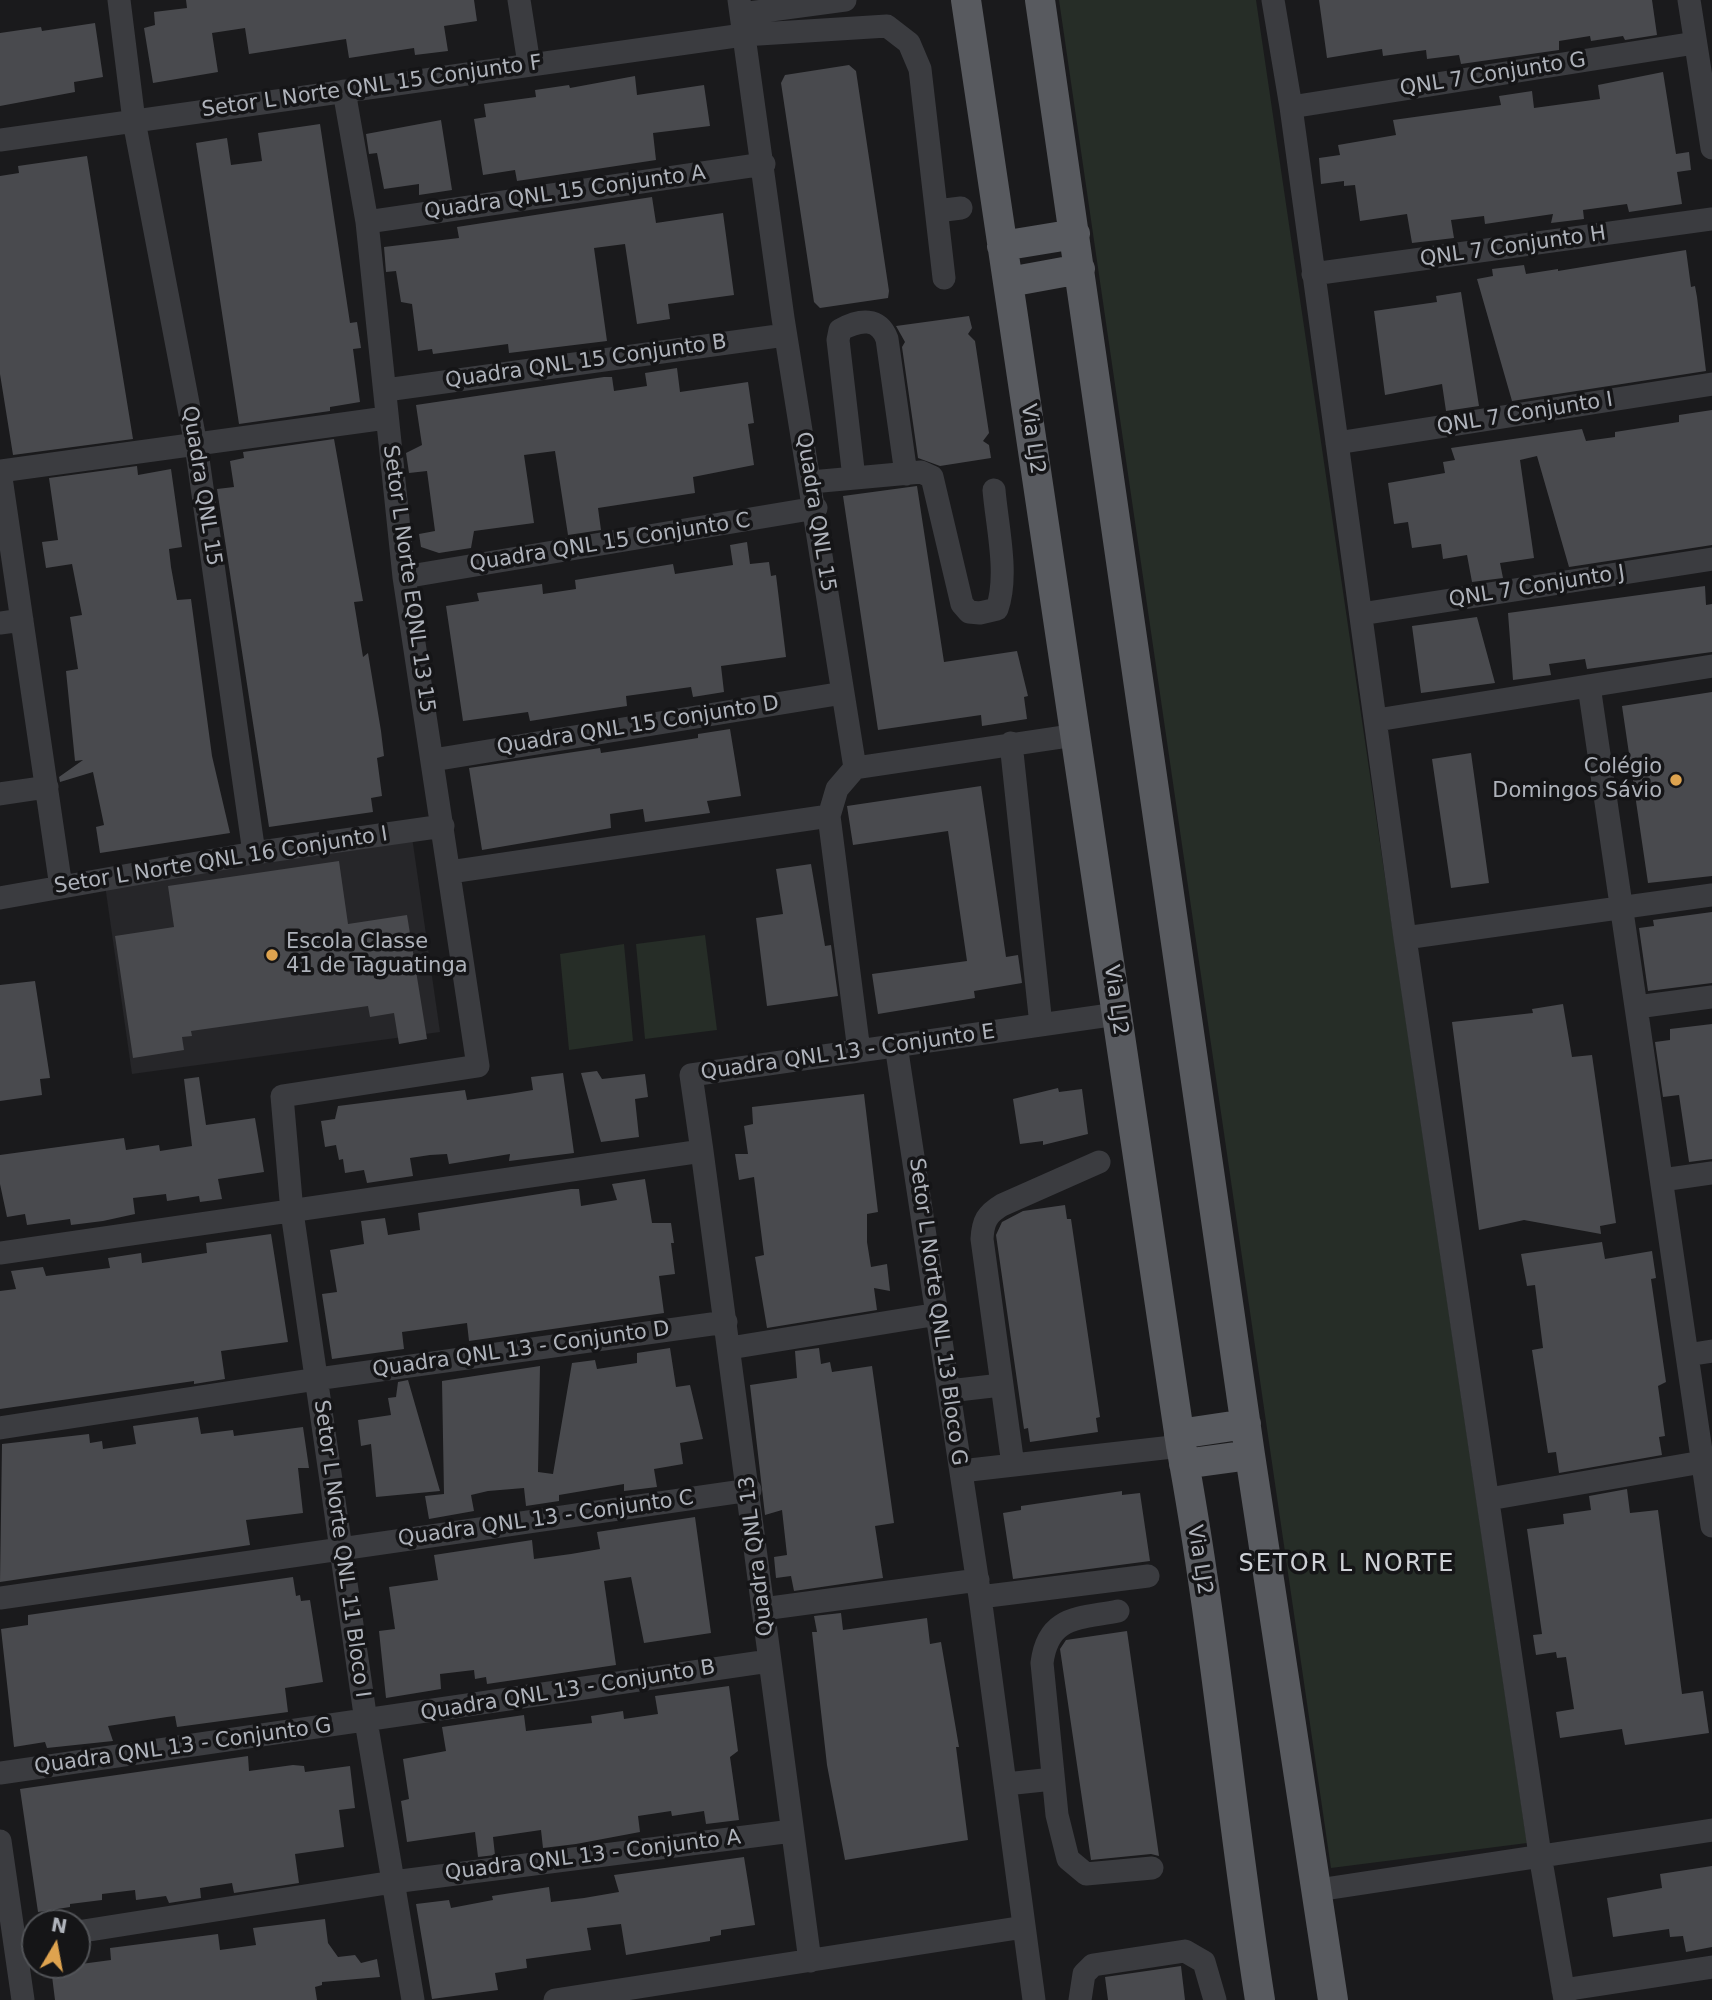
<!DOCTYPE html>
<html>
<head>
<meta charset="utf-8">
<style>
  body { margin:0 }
  #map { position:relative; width:1712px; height:2000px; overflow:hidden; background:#1a1a1c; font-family:"DejaVu Sans",sans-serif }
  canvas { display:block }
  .north { position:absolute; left:21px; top:1909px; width:70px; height:70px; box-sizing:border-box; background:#151517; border:2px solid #525458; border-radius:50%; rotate:10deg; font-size:19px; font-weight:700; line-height:28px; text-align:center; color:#aeb2ba }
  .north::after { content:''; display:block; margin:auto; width:24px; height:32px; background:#dea34f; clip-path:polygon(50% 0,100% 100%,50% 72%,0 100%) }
</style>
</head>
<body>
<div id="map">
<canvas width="1712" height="2000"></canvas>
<div class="north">N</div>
</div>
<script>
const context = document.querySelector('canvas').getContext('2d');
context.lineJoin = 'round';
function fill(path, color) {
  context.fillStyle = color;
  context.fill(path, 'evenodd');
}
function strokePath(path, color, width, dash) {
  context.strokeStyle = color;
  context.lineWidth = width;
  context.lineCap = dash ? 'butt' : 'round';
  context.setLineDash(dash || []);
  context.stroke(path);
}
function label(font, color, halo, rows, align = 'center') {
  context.font = font + ' "DejaVu Sans",sans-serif';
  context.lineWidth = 7;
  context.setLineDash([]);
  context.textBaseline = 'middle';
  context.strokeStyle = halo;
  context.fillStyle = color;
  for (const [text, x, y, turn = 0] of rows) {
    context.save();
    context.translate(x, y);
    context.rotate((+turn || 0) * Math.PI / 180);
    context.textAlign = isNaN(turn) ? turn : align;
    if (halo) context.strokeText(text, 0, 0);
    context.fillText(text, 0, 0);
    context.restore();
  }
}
fill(new Path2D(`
  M 411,830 L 440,1032 L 132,1074 L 104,878 Z`), '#262629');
fill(new Path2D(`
  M 1059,0 L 1256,0 L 1527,1843 L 1331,1868 Z
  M 705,935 L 717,1030 L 645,1039 L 636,944 Z
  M 624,944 L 633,1041 L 569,1050 L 560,954 Z`), '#262d27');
fill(new Path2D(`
  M 186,0 L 474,0 L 477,21 L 444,26 L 448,51 L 415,55 L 414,48 L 349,58 L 346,39 L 249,54 L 245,28 L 212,33 L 218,72 L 153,83 L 144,28 L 155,25 L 154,12 L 187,8 Z
  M 1319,0 L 1652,0 L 1657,35 L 1625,40 L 1623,36 L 1591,41 L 1590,36 L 1559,41 L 1559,50 L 1461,64 L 1459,55 L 1427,59 L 1426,50 L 1383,56 L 1382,49 L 1327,58 Z
  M 95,23 L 103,77 L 74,82 L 75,92 L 0,106 L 0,33 L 41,27 L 42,31 Z
  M 849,65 L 856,71 L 889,291 L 888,298 L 820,308 L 814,302 L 781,83 L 785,75 Z
  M 1663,72 L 1676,154 L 1689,152 L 1691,170 L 1677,172 L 1682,204 L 1629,212 L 1627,204 L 1583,210 L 1584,219 L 1551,223 L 1553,214 L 1485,224 L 1484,216 L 1451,220 L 1454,238 L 1412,243 L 1407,214 L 1360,221 L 1355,185 L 1344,186 L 1344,181 L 1321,184 L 1319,158 L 1340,155 L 1338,145 L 1396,135 L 1393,120 L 1501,105 L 1499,96 L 1532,91 L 1534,108 L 1600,99 L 1598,85 Z
  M 635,76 L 637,95 L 704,85 L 710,126 L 653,133 L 656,160 L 517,181 L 515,170 L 483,175 L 474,119 L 486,117 L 484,104 L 536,97 L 535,90 L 569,85 L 570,88 Z
  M 441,120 L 452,190 L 419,195 L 419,184 L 384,189 L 377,153 L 369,154 L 366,134 Z
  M 320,124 L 350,323 L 357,322 L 361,348 L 353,349 L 360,402 L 330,407 L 330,411 L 239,424 L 196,143 L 227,138 L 231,165 L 262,161 L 258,133 Z
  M 87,156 L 133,439 L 13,455 L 0,374 L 0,176 L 19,173 L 18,166 Z
  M 652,197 L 656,223 L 723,213 L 734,295 L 668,304 L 670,319 L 637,324 L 625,244 L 594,248 L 607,341 L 509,353 L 508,344 L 433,354 L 432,349 L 418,351 L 412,304 L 401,302 L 396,271 L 386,272 L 384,247 L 459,238 L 457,227 Z
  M 1686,250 L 1691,287 L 1695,286 L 1697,297 L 1706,371 L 1512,401 L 1477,279 L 1493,276 L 1492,269 L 1524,265 L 1526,274 L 1558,269 L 1558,271 Z
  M 1461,292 L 1479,406 L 1446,411 L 1442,384 L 1385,395 L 1374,311 L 1437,302 L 1436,296 Z
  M 969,316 L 972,328 L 968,334 L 975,341 L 989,433 L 983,441 L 989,445 L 991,458 L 940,466 L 918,458 L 902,347 L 905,342 L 896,326 Z
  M 677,368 L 680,392 L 748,382 L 754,423 L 748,424 L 754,465 L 693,477 L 695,493 L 598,508 L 601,530 L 568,535 L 555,451 L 524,455 L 534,523 L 474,531 L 471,548 L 439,553 L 421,547 L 419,534 L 435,531 L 427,471 L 409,473 L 406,453 L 422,445 L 416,405 L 604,377 L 612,377 L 614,391 L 647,386 L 645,373 Z
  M 1712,410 L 1712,545 L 1569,567 L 1537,456 L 1520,460 L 1534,558 L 1500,563 L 1503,578 L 1472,582 L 1467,555 L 1443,559 L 1441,544 L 1412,548 L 1408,522 L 1394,524 L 1388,483 L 1445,473 L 1443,462 L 1455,460 L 1451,448 L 1582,429 L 1586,441 L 1615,437 L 1615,432 L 1679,422 L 1679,415 Z
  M 334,439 L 363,601 L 354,602 L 363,657 L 368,653 L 381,731 L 384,756 L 377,758 L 382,796 L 371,798 L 373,812 L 269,827 L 217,489 L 234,487 L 230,461 L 244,458 L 243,452 Z
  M 137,466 L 138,475 L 171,469 L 182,547 L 169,549 L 171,567 L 177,600 L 191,599 L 212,756 L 230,833 L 100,853 L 96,827 L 104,825 L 93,772 L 60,782 L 59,777 L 83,760 L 75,761 L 66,671 L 78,669 L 70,617 L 82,615 L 72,564 L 46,568 L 42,542 L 58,540 L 49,478 Z
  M 917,486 L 944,662 L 1017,651 L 1028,696 L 1024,697 L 1027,719 L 982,726 L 981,715 L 878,730 L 843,496 Z
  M 747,542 L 750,564 L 769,562 L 771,576 L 776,575 L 786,657 L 721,666 L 724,692 L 693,697 L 691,687 L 626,696 L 627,706 L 594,711 L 530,721 L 528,712 L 463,721 L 446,606 L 479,601 L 477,593 L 542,584 L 543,594 L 576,589 L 575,580 L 673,564 L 675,574 L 733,565 L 730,545 Z
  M 1705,586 L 1706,605 L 1712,604 L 1712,652 L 1587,669 L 1585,659 L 1549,664 L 1551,675 L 1513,680 L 1508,613 Z
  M 1477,617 L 1495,683 L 1421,693 L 1412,626 Z
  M 1712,692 L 1712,876 L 1648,883 L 1622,706 Z
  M 730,729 L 741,796 L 707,801 L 710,813 L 645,822 L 643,809 L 610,814 L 611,828 L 482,850 L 469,768 L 600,748 L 601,753 L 634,748 L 698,738 L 698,734 Z
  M 1471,753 L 1489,883 L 1451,888 L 1432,759 Z
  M 981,786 L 1006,957 L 1018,955 L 1022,983 L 974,991 L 975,998 L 878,1014 L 872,974 L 967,961 L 948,831 L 853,845 L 847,806 Z
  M 339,861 L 348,924 L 407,915 L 427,1039 L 399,1044 L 394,1013 L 370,1017 L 368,1006 L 191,1031 L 192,1036 L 182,1037 L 184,1050 L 133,1058 L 115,936 L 174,927 L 168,886 Z
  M 811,864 L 825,946 L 831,945 L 838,996 L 767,1006 L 756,918 L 783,914 L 776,869 Z
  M 1712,912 L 1712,983 L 1648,991 L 1639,928 L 1654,926 L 1653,920 Z
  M 35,981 L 50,1078 L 40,1079 L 42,1095 L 0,1101 L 0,985 Z
  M 1563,1004 L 1572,1057 L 1592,1055 L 1616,1223 L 1600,1226 L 1601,1234 L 1524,1220 L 1479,1230 L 1452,1022 L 1533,1013 L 1532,1009 Z
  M 1712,1024 L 1712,1159 L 1689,1162 L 1679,1095 L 1663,1097 L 1655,1042 L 1670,1040 L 1670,1029 Z
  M 597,1071 L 602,1079 L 645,1074 L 648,1097 L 635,1099 L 639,1137 L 601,1142 L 581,1073 Z
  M 563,1073 L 574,1153 L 509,1161 L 510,1154 L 449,1164 L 447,1154 L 430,1155 L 410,1158 L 413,1176 L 367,1183 L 364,1170 L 345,1173 L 343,1159 L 339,1160 L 336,1145 L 325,1147 L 321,1121 L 335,1119 L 338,1106 L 465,1090 L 467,1100 L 509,1094 L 533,1090 L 531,1077 Z
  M 199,1077 L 206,1125 L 255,1118 L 264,1172 L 218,1179 L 222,1199 L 200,1202 L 199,1196 L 167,1201 L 166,1194 L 133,1198 L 135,1214 L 103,1221 L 71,1225 L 70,1219 L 27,1225 L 25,1214 L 7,1217 L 0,1184 L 0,1155 L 124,1138 L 126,1150 L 159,1145 L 160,1151 L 192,1146 L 184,1079 Z
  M 1058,1088 L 1059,1092 L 1082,1089 L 1088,1134 L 1043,1145 L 1043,1141 L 1020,1144 L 1013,1099 Z
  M 864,1094 L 878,1212 L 867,1214 L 867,1242 L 871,1267 L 887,1264 L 890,1291 L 874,1288 L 877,1310 L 767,1328 L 755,1257 L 764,1255 L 754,1177 L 739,1180 L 735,1154 L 748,1154 L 744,1126 L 753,1124 L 752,1107 Z
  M 645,1179 L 652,1223 L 671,1223 L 674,1243 L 671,1243 L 675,1274 L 659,1276 L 664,1313 L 469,1341 L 467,1323 L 402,1332 L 404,1349 L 332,1359 L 322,1294 L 337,1292 L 330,1250 L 364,1244 L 361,1221 L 385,1218 L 388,1235 L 420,1230 L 418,1213 L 571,1189 L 579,1189 L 581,1206 L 617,1200 L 612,1184 Z
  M 1065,1205 L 1067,1219 L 1071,1219 L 1100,1417 L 1096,1418 L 1098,1432 L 1030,1442 L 1028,1428 L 1024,1429 L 996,1235 L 1002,1222 L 1023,1211 Z
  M 271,1234 L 288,1342 L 221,1351 L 225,1379 L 194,1384 L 194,1381 L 0,1409 L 0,1291 L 16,1289 L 11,1271 L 43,1267 L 46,1276 L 110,1268 L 108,1258 L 141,1253 L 142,1263 L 207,1253 L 206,1243 Z
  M 1602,1242 L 1605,1259 L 1652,1251 L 1656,1278 L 1651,1279 L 1666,1382 L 1658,1386 L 1665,1436 L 1659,1437 L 1662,1455 L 1559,1473 L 1556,1452 L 1548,1453 L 1536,1376 L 1532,1350 L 1543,1348 L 1535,1285 L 1527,1286 L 1521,1254 Z
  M 670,1348 L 676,1387 L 690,1385 L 703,1439 L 680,1443 L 683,1464 L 654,1469 L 657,1487 L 624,1491 L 624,1484 L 559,1495 L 559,1501 L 526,1506 L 524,1488 L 488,1491 L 471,1495 L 474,1511 L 429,1519 L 425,1496 L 444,1494 L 442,1381 L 540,1366 L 538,1472 L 553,1474 L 572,1363 L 595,1360 L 597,1369 L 637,1363 L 637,1353 Z
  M 819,1348 L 821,1364 L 830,1362 L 832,1372 L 872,1366 L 894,1523 L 875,1526 L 883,1578 L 794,1591 L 791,1576 L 776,1578 L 774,1557 L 787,1555 L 782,1510 L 765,1515 L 750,1385 L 797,1378 L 795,1351 Z
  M 408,1380 L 440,1491 L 376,1497 L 371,1444 L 361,1446 L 358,1420 L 391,1415 L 388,1398 L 396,1397 L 398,1382 Z
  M 198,1417 L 201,1434 L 233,1430 L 234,1436 L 303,1427 L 309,1468 L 298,1468 L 303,1513 L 246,1520 L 250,1545 L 0,1582 L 2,1444 L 89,1434 L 90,1443 L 102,1441 L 103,1449 L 136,1444 L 133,1426 Z
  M 1627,1489 L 1630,1513 L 1658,1510 L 1682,1694 L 1703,1691 L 1709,1733 L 1625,1745 L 1622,1729 L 1560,1738 L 1556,1712 L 1574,1709 L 1566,1657 L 1557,1658 L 1556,1652 L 1536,1655 L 1533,1635 L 1542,1634 L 1527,1529 L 1564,1524 L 1563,1514 L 1591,1510 L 1589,1496 Z
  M 1122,1491 L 1122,1495 L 1140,1493 L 1150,1561 L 1013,1579 L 1003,1513 L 1021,1510 L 1021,1506 Z
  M 695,1517 L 711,1633 L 644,1643 L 631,1577 L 604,1581 L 616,1665 L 487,1684 L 486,1677 L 475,1679 L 474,1670 L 440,1674 L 441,1689 L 386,1698 L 379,1631 L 395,1629 L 389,1587 L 438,1580 L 434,1555 L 532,1540 L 534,1559 L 571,1554 L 600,1549 L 597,1532 Z
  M 293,1577 L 296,1596 L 300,1595 L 301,1601 L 310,1600 L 323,1682 L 285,1688 L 288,1712 L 177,1727 L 175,1716 L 167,1717 L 108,1726 L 113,1741 L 47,1748 L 45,1742 L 14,1747 L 1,1629 L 28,1625 L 28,1615 Z
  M 841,1613 L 843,1630 L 927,1618 L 930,1644 L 941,1642 L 959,1747 L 956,1747 L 968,1840 L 845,1860 L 827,1765 L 812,1632 L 817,1632 L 814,1616 Z
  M 1127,1631 L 1159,1856 L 1151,1854 L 1091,1860 L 1060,1649 L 1066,1640 Z
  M 729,1686 L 738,1751 L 730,1757 L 739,1820 L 706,1824 L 704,1811 L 672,1816 L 671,1811 L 638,1816 L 640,1832 L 576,1844 L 543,1848 L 541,1830 L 493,1837 L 495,1855 L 478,1857 L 475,1832 L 407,1842 L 401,1801 L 409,1799 L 403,1759 L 446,1751 L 442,1727 L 524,1715 L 526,1731 L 592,1723 L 591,1716 L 623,1711 L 624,1719 L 658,1714 L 655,1696 Z
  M 248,1756 L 249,1771 L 293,1765 L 304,1766 L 305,1772 L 350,1766 L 355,1808 L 339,1810 L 344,1847 L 295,1854 L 299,1883 L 234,1893 L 232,1883 L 200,1888 L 201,1898 L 169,1903 L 166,1896 L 136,1900 L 135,1890 L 102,1894 L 102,1900 L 70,1904 L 70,1907 L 38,1912 L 20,1789 Z
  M 744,1857 L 755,1925 L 721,1930 L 721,1935 L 710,1937 L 710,1941 L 626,1955 L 621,1924 L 587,1928 L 591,1950 L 526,1959 L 527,1968 L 495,1973 L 498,1990 L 432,1999 L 416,1904 L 449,1900 L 451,1908 L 493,1900 L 492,1896 L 549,1887 L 551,1902 L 584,1898 L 619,1892 L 614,1875 Z
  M 1712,1866 L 1712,1947 L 1686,1952 L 1683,1936 L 1670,1937 L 1669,1929 L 1613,1937 L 1607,1898 L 1662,1888 L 1660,1874 Z
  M 325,1919 L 328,1943 L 338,1957 L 355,1955 L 361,1963 L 377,1959 L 380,1977 L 322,1982 L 322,1985 L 315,1987 L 317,2000 L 55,2000 L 51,1968 L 111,1960 L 110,1948 L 218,1934 L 220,1950 L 256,1945 L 253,1928 Z
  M 1181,1966 L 1185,2000 L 1108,2000 L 1105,1977 Z`), '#494a4e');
strokePath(new Path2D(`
  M 119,0 L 134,121 L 196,445 L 254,853
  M 519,0 L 529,64
  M 739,0 L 783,318 L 855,768 L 1076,735
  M 1273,0 L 1291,107 L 1405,938 L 1540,1855 L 1565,2000
  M 1689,0 L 1712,148
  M 741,14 L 845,0
  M 344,91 L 367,222 L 404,577 L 478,1066 L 282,1096 L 292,1212 L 366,1721 L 413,2000
  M 1291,107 L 1695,43
  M 0,140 L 743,35 L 887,26 L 909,43 L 920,69 L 944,278
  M 937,211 L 961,208
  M 367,222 L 764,164
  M 1313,274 L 1712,219
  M 386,390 L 785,335
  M 1337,443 L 1712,384
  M 0,471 L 61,887
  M 0,471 L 386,418
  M 854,478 L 838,340 L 840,330 C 860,319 879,317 887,339 L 906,474
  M 811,482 L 921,472 L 932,477 L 962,604 L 969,612 L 980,613 L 997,609 C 1009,575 997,526 994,490
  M 404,577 L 816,508
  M 1361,614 L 1712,559
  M 0,623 L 22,620
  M 1589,686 L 1712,1526
  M 1377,720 L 1712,666
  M 1011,743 L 1041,1025
  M 433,760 L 843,693
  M 855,768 L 837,789 L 829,816 L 859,1051
  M 0,794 L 47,787
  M 450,872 L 829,816
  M 0,898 L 254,853 L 443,826
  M 1405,938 L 1712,895
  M 1637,1007 L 1712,997
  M 896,1045 L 980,1597 L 1034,2000
  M 702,1151 L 810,1961
  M 1662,1180 L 1712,1173
  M 0,1253 L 702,1151 L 691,1075 L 1117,1014
  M 730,1348 L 938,1314
  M 1687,1355 L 1712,1351
  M 949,1391 L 1001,1385
  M 0,1428 L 317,1379 L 726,1322
  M 1013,1465 L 982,1239 C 983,1221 987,1214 1002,1205 L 1099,1162
  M 961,1471 L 1181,1446
  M 1489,1499 L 1702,1462
  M 980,1597 L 1148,1576
  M 0,1598 L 750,1490
  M 763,1609 L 978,1580
  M 1118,1611 C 1079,1619 1048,1615 1042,1663 L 1057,1815 L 1068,1859 L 1086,1874 L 1152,1868
  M 0,1773 L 769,1661
  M 1006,1784 L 1053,1779
  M 0,1841 L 23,2000
  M 1318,1890 L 1712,1830
  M 77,1932 L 393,1882 L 792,1831
  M 1563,1990 L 1712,1967
  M 555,2000 L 1024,1927
  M 1080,2000 L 1084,1974 L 1093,1965 L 1185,1951 L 1204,1962 L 1215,2000`), '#3b3c40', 23);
strokePath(new Path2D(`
  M 966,0 L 1181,1446 C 1215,1629 1231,1816 1260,2000
  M 1040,0 L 1250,1455 L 1333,2000
  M 1002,246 L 1075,234
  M 1009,282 L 1080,269
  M 1179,1434 L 1246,1424
  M 1184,1464 L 1250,1455`), '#585a5f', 30);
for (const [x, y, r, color] of [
  [1676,780,7,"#dea34f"],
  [272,955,7,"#dea34f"]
]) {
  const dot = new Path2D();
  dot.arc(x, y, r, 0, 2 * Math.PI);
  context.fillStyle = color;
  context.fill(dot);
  strokePath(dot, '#151517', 2.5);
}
label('21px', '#aeb2ba', '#151517', [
  ["QNL 7 Conjunto G",1493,75,-9],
  ["Setor L Norte QNL 15 Conjunto F",372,87,-8],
  ["Quadra QNL 15 Conjunto A",565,193,-8],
  ["QNL 7 Conjunto H",1513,247,-8],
  ["Quadra QNL 15 Conjunto B",586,362,-8],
  ["QNL 7 Conjunto I",1525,414,-9],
  ["Via LJ2",1032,439,82],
  ["Quadra QNL 15",201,486,81],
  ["Quadra QNL 15",815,512,81],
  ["Quadra QNL 15 Conjunto C",610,543,-9],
  ["Setor L Norte EQNL 13 15",408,579,82],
  ["QNL 7 Conjunto J",1537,587,-9],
  ["Quadra QNL 15 Conjunto D",638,726,-9],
  ["Setor L Norte QNL 16 Conjunto I",221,861,-9],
  ["Via LJ2",1115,1000,82],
  ["Quadra QNL 13 - Conjunto E",848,1053,-8],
  ["Setor L Norte QNL 13 Bloco G",937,1312,82],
  ["Quadra QNL 13 - Conjunto D",521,1350,-8],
  ["Quadra QNL 13 - Conjunto C",546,1519,-8],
  ["Setor L Norte QNL 11 Bloco I",341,1549,82],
  ["Quadra QNL 13",757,1556,-97],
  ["Via LJ2",1199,1560,81],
  ["Quadra QNL 13 - Conjunto B",568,1691,-9],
  ["Quadra QNL 13 - Conjunto G",183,1747,-8],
  ["Quadra QNL 13 - Conjunto A",593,1856,-7]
]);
label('21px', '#aeb2ba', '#151517', [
  ["Colégio",1662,768],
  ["Domingos Sávio",1662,792],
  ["Escola Classe",286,943,"left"],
  ["41 de Taguatinga",286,967,"left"]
], 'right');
context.letterSpacing = '2px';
label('24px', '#ced1d6', '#151517', [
  ["SETOR L NORTE",1347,1565]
]);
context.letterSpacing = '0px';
</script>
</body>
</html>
